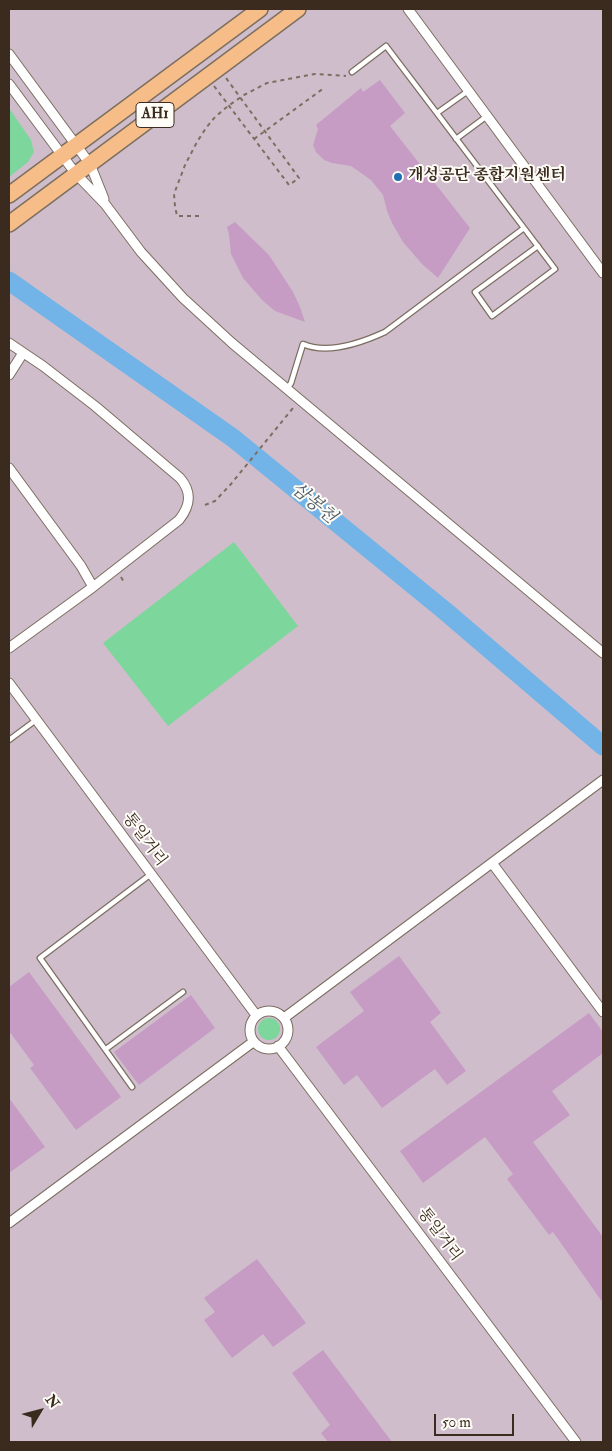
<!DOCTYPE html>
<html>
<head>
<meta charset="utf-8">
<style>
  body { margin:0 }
  #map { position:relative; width:612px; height:1451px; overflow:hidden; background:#f4efdc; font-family:"IM FELL Double Pica",serif }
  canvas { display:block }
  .frame { position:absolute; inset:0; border:10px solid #3b2a1e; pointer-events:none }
  .north { position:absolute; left:15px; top:1386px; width:50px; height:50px; -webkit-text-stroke:4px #fdfcf7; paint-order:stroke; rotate:53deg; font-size:14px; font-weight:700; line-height:20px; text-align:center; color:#3b2a1e }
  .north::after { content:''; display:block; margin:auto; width:18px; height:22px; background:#3b2a1e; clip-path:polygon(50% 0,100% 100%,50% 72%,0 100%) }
  .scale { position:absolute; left:434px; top:1414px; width:80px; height:22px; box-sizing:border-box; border:2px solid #3b2a1e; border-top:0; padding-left:6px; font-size:15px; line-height:18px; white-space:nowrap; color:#3b2a1e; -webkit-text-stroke:4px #fdfcf7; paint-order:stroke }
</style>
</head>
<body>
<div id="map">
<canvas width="612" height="1451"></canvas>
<div class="frame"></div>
<div class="north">N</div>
<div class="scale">50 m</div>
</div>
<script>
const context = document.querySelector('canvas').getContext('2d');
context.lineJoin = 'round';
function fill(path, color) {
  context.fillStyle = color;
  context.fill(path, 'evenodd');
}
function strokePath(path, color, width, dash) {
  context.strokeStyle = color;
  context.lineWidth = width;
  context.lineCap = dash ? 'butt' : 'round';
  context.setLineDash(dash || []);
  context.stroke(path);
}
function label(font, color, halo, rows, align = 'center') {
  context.font = font + ' "IM FELL Double Pica","Noto Serif KR",serif';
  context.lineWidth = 4;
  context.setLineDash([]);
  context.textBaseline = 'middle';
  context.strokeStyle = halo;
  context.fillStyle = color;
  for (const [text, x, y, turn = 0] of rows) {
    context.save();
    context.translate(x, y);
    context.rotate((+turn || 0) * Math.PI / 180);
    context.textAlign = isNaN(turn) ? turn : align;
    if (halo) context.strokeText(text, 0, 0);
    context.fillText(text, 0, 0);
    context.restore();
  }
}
fill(new Path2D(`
  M 9,9 L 603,9 L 603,1442 L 9,1442 Z`), '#d0bdcc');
fill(new Path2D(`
  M 9,108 L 31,140 L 34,152 L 28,162 L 9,177 Z
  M 234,542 L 298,626 L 168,726 L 103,643 Z
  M258 1029a11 11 0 1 1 22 0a11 11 0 1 1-22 0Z`), '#7dd69c');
strokePath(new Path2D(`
  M 9,281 L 233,438 L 445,611 L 603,746`), '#72b4e7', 19);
fill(new Path2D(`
  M 380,80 L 405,113 L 390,126 L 470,228 L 438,278 L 422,264 L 403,242 L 392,223 L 387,211 L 383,195 L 371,180 L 351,166 L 332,163 L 324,160 L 316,152 L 313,145 L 318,129 L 316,125 L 361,88 L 363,92 Z
  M 235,222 L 269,255 L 293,292 L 300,307 L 305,322 L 275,311 L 262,300 L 243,278 L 231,254 L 229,235 L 227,227 Z
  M 399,956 L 441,1013 L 430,1022 L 466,1071 L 447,1085 L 435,1069 L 382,1108 L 357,1075 L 344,1085 L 316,1047 L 364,1011 L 350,992 Z
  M 29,972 L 121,1097 L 76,1130 L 30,1068 L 34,1065 L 9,1031 L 9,987 Z
  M 191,995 L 215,1028 L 139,1085 L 114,1052 Z
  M 589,1013 L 603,1032 L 603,1053 L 552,1091 L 570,1115 L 533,1142 L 603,1237 L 603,1303 L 553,1232 L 549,1235 L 507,1179 L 513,1174 L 485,1137 L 423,1183 L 400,1151 Z
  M 9,1098 L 45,1147 L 9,1173 Z
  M 257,1259 L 306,1323 L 273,1347 L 263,1334 L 232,1358 L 204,1320 L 215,1312 L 204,1298 Z
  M 323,1350 L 392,1442 L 328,1442 L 321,1433 L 330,1425 L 292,1373 Z`), '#c69cc5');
const service = new Path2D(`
  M 352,72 L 386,46 L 524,228 L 555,269 L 492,316 L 475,292 L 538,246
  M 437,113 L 468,91
  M 456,139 L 487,116
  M 287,389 L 291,383 L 303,344 C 328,355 361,343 385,332 L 524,228
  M 9,740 L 36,720
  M 106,1049 L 183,992
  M 132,1087 L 40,958 L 151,874`);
const minor = new Path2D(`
  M 408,9 L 603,273
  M 9,54 L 90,164 L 104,199
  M 9,84 L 76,174 L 105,204 L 141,252 L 183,298 L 232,343 L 603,653
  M 9,343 L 43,366 L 95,406 L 180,478 C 192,492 191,505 179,520 L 93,587 L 9,648
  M 9,375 L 23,353
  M 9,468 L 81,566 L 93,587
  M 9,683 L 256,1015
  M 492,863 L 603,1012
  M250 1030a19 19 0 1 1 38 0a19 19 0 1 1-38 0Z
  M 284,1018 L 603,780
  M 278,1046 L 576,1442
  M 9,1223 L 253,1042`);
const primary = new Path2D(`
  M 9,195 L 260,9
  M 9,224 L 298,9`);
strokePath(service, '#7c6f60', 7);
strokePath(minor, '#7c6f60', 11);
strokePath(primary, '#7c6f60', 18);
strokePath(new Path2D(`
  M 214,86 L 289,185 L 299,178 L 226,78
  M 254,139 L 324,88
  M 199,216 L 177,216 L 175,206 L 174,194 L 185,165 L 197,142 L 206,128 L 215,117 L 228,106 L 244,95 L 267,83 L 315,74 L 346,76
  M 205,505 L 215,501 L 231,484 L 293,408
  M 121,577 L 125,584`), '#7c6f60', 2, [4, 4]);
strokePath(service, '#fff', 4.5);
strokePath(minor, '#fff', 9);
strokePath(primary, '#f7bd88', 15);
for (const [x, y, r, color] of [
  [398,177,5,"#1f6fb2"]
]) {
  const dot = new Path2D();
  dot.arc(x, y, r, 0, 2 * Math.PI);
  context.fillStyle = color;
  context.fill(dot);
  strokePath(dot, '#fdfcf7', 2);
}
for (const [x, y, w] of [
  [155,115,38]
]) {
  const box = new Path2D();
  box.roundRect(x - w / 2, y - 12.5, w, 25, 4);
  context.fillStyle = '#fdfcf7';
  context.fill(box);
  strokePath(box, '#3b2a1e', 1);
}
label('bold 15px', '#3b2a1e', null, [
  ["AH1",155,115]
]);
label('bold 16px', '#3b2a1e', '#fdfcf7', [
  ["개성공단 종합지원센터",408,177]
], 'left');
label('16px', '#3b2a1e', '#fdfcf7', [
  ["통일거리",144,840,53],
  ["통일거리",439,1235,53]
]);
label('italic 18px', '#4e5a64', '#fdfcf7', [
  ["삼봉천",313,504,40]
]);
</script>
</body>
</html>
